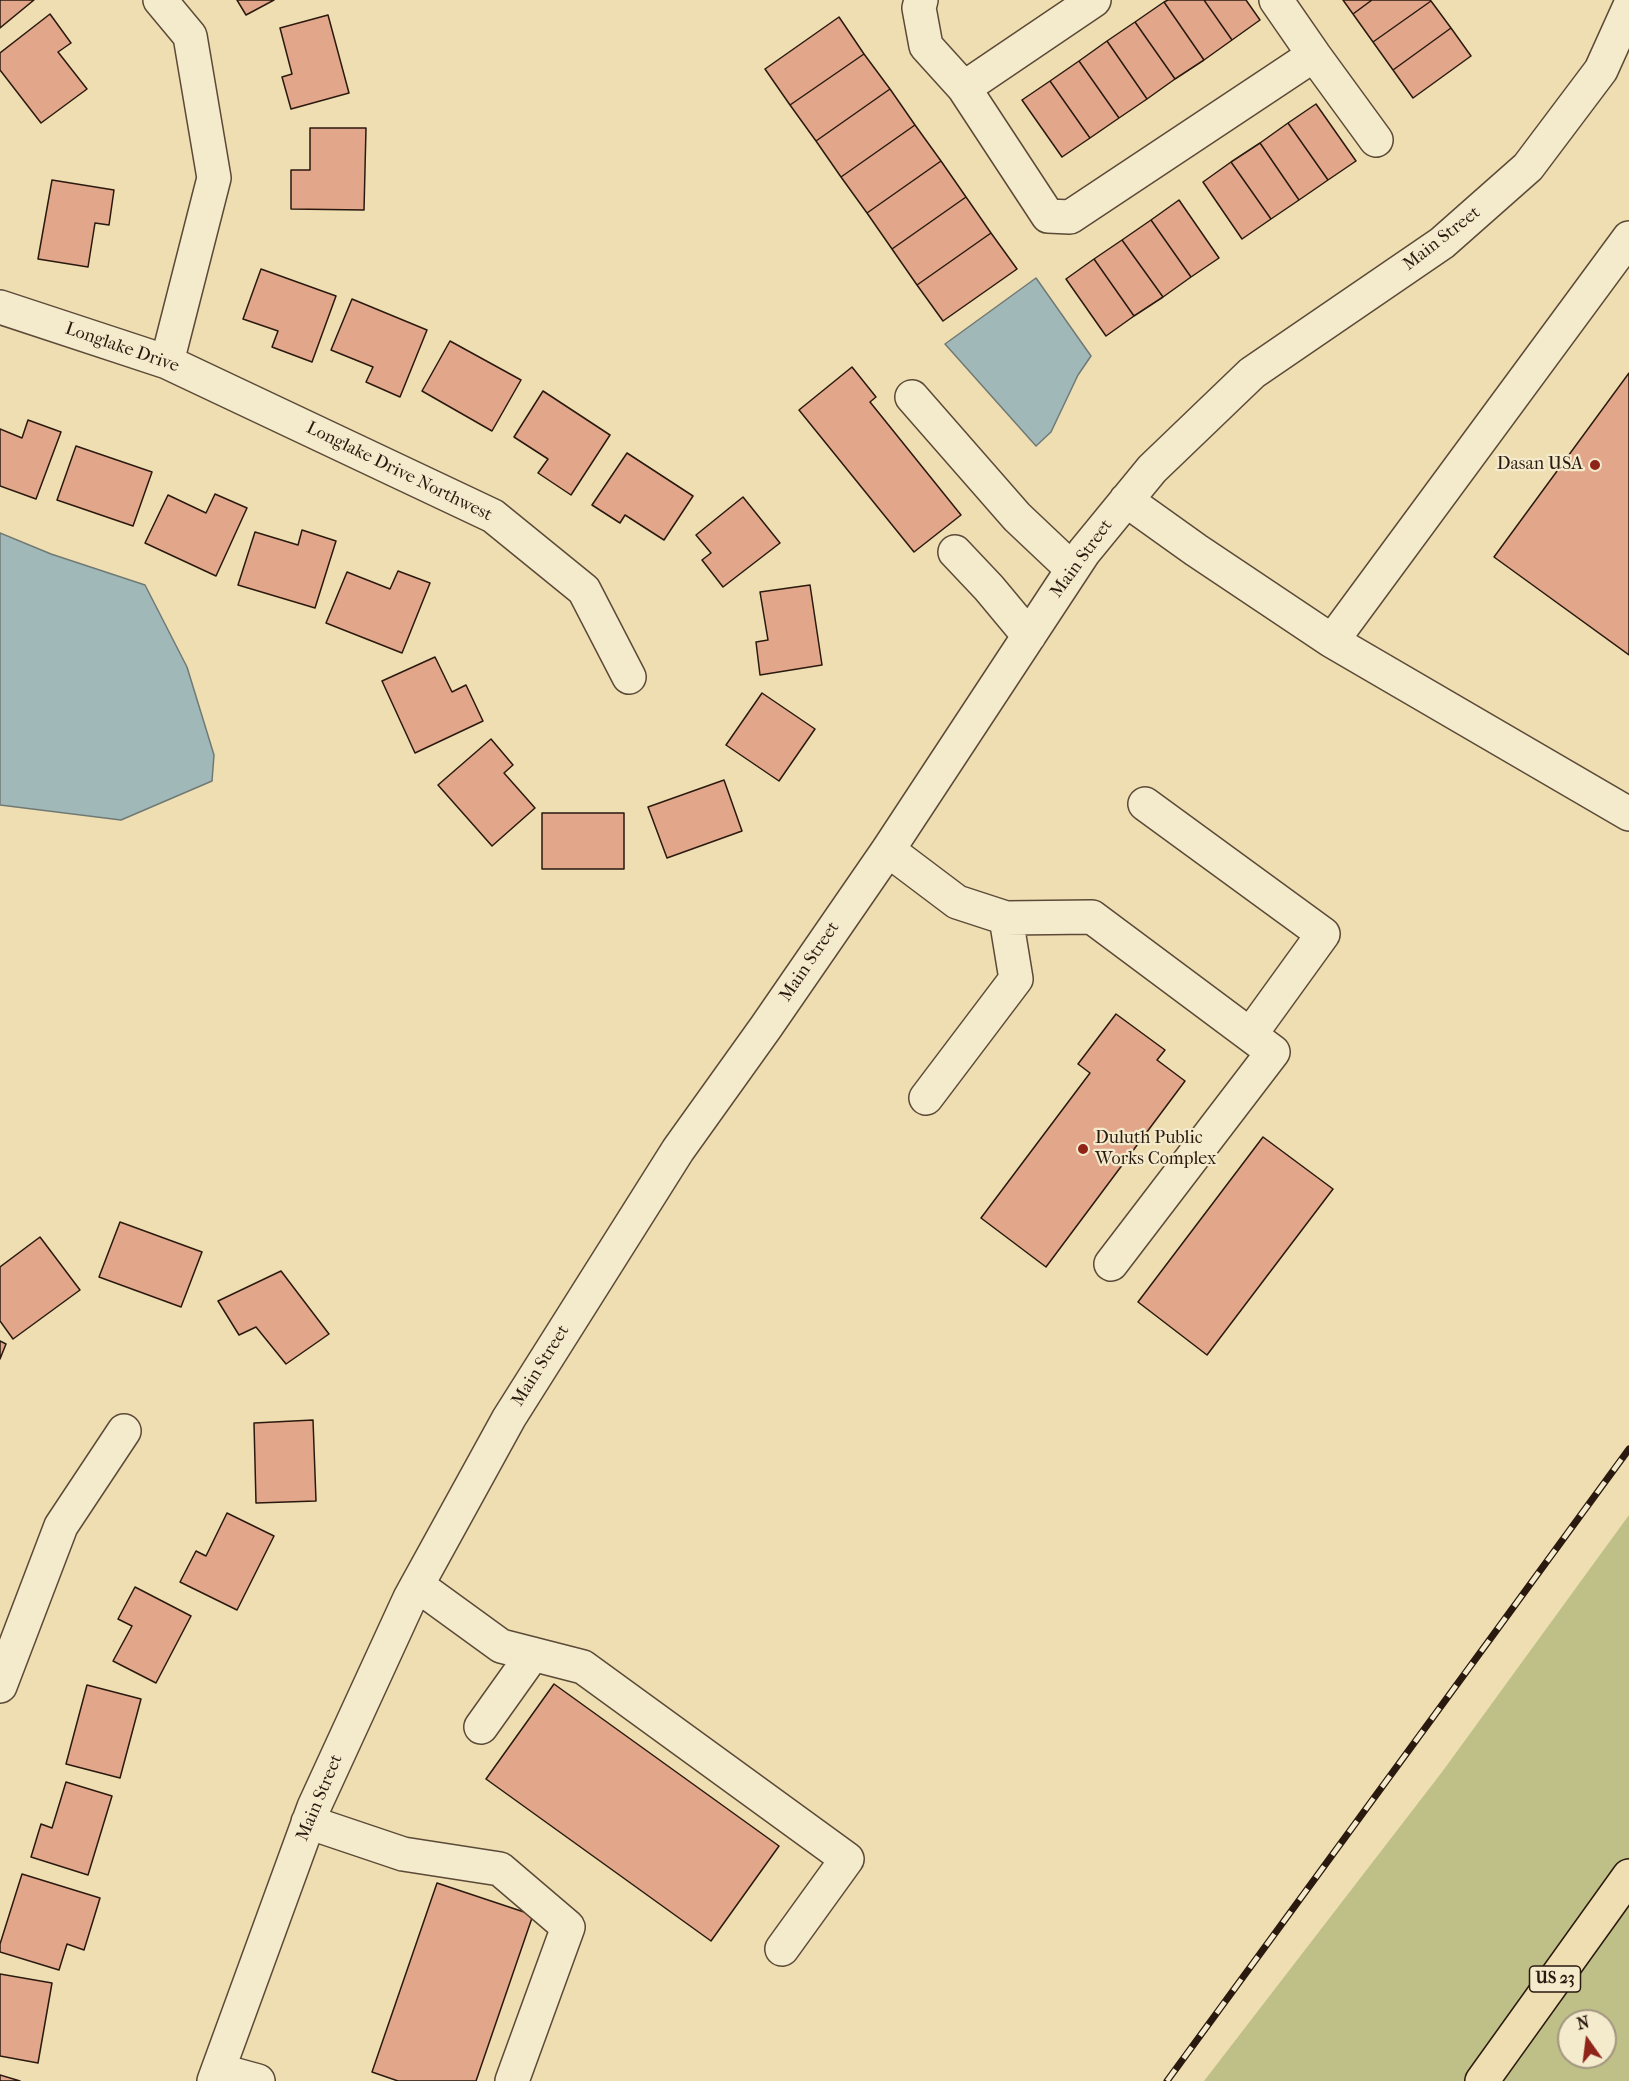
<!DOCTYPE html>
<html>
<head>
<meta charset="utf-8">
<style>
  body { margin:0 }
  #map { position:relative; width:1629px; height:2081px; overflow:hidden; background:#eedeb1; font-family:"IM FELL French Canon",serif }
  canvas { display:block }
  .north { position:absolute; left:1557px; top:2009px; width:60px; height:60px; box-sizing:border-box; background:#f4eacc; border:2px solid #a39680; border-radius:50%; rotate:346deg; font-size:16px; font-weight:700; line-height:24px; text-align:center; color:#2a190e }
  .north::after { content:''; display:block; margin:auto; width:21px; height:27px; background:#8f2418; clip-path:polygon(50% 0,100% 100%,50% 72%,0 100%) }
</style>
</head>
<body>
<div id="map">
<canvas width="1629" height="2081"></canvas>
<div class="north">N</div>
</div>
<script>
const context = document.querySelector('canvas').getContext('2d');
context.lineJoin = 'round';
function fill(path, color) {
  context.fillStyle = color;
  context.fill(path, 'evenodd');
}
function strokePath(path, color, width, dash) {
  context.strokeStyle = color;
  context.lineWidth = width;
  context.lineCap = dash ? 'butt' : 'round';
  context.setLineDash(dash || []);
  context.stroke(path);
}
function label(font, color, halo, rows, align = 'center') {
  context.font = font + ' "IM FELL French Canon",serif';
  context.lineWidth = 4.5;
  context.setLineDash([]);
  context.textBaseline = 'middle';
  context.strokeStyle = halo;
  context.fillStyle = color;
  for (const [text, x, y, turn = 0] of rows) {
    context.save();
    context.translate(x, y);
    context.rotate((+turn || 0) * Math.PI / 180);
    context.textAlign = isNaN(turn) ? turn : align;
    if (halo) context.strokeText(text, 0, 0);
    context.fillText(text, 0, 0);
    context.restore();
  }
}
fill(new Path2D(`
  M 1629,1515 L 1629,2081 L 1204,2081 L 1442,1772 ZM 1569,2021 L 1605,2021 L 1605,2057 L 1569,2057 Z`), '#bec088');
const water = new Path2D(`
  M 1036,278 L 1091,356 L 1078,375 L 1051,432 L 1036,446 L 945,344 Z
  M 0,533 L 51,554 L 145,585 L 187,667 L 214,755 L 212,781 L 121,820 L 0,805 Z`);
fill(water, '#a0b9b8');
strokePath(water, '#717974', 1.5);
const building = new Path2D(`
  M 0,0 L 34,0 L 0,28 Z
  M 237,0 L 274,0 L 246,15 Z
  M 1168,0 L 1204,0 L 1232,40 L 1204,60 L 1164,2 Z
  M 1204,0 L 1246,0 L 1260,20 L 1232,40 Z
  M 1343,0 L 1372,0 L 1353,14 Z
  M 1372,0 L 1430,0 L 1431,1 L 1373,42 L 1353,14 Z
  M 1431,1 L 1451,28 L 1393,70 L 1373,42 Z
  M 1164,2 L 1204,60 L 1175,79 L 1135,22 Z
  M 50,14 L 71,43 L 58,52 L 87,89 L 41,123 L 0,70 L 0,53 Z
  M 328,15 L 349,93 L 291,109 L 282,77 L 292,74 L 280,28 Z
  M 839,17 L 864,54 L 790,105 L 765,69 Z
  M 1135,22 L 1175,79 L 1147,99 L 1107,41 Z
  M 1451,28 L 1471,56 L 1413,98 L 1393,70 Z
  M 1107,41 L 1147,99 L 1119,118 L 1079,61 Z
  M 864,54 L 890,89 L 816,141 L 790,105 Z
  M 1079,61 L 1119,118 L 1090,138 L 1050,81 Z
  M 1050,81 L 1090,138 L 1062,157 L 1022,100 Z
  M 890,89 L 915,125 L 841,177 L 816,141 Z
  M 1316,104 L 1356,161 L 1328,180 L 1288,123 Z
  M 1288,123 L 1328,180 L 1299,200 L 1260,143 Z
  M 915,125 L 941,161 L 867,213 L 841,177 Z
  M 310,128 L 366,128 L 364,210 L 291,209 L 291,170 L 310,170 Z
  M 1260,143 L 1299,200 L 1271,219 L 1231,162 Z
  M 941,161 L 966,197 L 892,249 L 867,213 Z
  M 1231,162 L 1271,219 L 1242,239 L 1203,182 Z
  M 52,180 L 114,190 L 109,225 L 95,223 L 88,267 L 38,259 Z
  M 966,197 L 991,233 L 917,285 L 892,249 Z
  M 1179,200 L 1219,258 L 1191,277 L 1151,220 Z
  M 1151,220 L 1191,277 L 1163,297 L 1122,240 Z
  M 991,233 L 1017,269 L 943,321 L 917,285 Z
  M 1122,240 L 1163,297 L 1134,316 L 1094,259 Z
  M 1094,259 L 1134,316 L 1106,336 L 1066,279 Z
  M 261,269 L 336,296 L 312,362 L 272,347 L 278,331 L 243,319 Z
  M 352,299 L 427,330 L 400,397 L 366,382 L 373,367 L 331,350 Z
  M 450,341 L 521,380 L 492,431 L 422,391 Z
  M 852,367 L 876,397 L 870,402 L 961,515 L 914,552 L 799,410 Z
  M 1629,373 L 1629,655 L 1494,557 Z
  M 543,391 L 610,435 L 571,495 L 538,473 L 548,459 L 514,437 Z
  M 28,420 L 61,432 L 36,499 L 0,486 L 0,429 L 22,438 Z
  M 76,446 L 152,472 L 133,526 L 57,500 Z
  M 627,453 L 693,496 L 664,540 L 625,515 L 620,523 L 592,505 Z
  M 215,494 L 247,508 L 216,576 L 145,543 L 168,495 L 206,513 Z
  M 743,497 L 780,543 L 723,587 L 702,560 L 711,553 L 696,535 Z
  M 302,530 L 336,541 L 315,608 L 238,585 L 255,532 L 298,545 Z
  M 398,571 L 430,583 L 402,653 L 326,623 L 347,572 L 390,589 Z
  M 810,585 L 822,665 L 760,675 L 756,642 L 768,640 L 760,592 Z
  M 435,657 L 452,692 L 466,685 L 483,721 L 415,753 L 382,681 Z
  M 762,693 L 815,729 L 779,781 L 726,745 Z
  M 491,739 L 513,765 L 504,773 L 535,808 L 492,846 L 438,785 Z
  M 724,780 L 742,831 L 667,858 L 648,807 Z
  M 542,813 L 624,813 L 624,869 L 542,869 Z
  M 1116,1014 L 1165,1050 L 1157,1060 L 1185,1081 L 1046,1267 L 981,1218 L 1090,1073 L 1078,1064 Z
  M 1263,1137 L 1333,1189 L 1207,1355 L 1138,1302 Z
  M 120,1222 L 202,1252 L 181,1307 L 99,1277 Z
  M 40,1237 L 80,1290 L 13,1339 L 0,1321 L 0,1267 Z
  M 281,1271 L 329,1334 L 286,1364 L 256,1327 L 239,1335 L 218,1301 Z
  M 0,1341 L 6,1344 L 0,1359 Z
  M 313,1420 L 316,1501 L 256,1503 L 254,1423 Z
  M 227,1513 L 274,1536 L 237,1610 L 180,1582 L 196,1551 L 206,1556 Z
  M 135,1587 L 191,1616 L 156,1683 L 113,1661 L 132,1626 L 118,1619 Z
  M 554,1684 L 779,1846 L 711,1941 L 486,1779 Z
  M 87,1685 L 141,1699 L 120,1778 L 66,1764 Z
  M 66,1782 L 112,1796 L 88,1875 L 31,1857 L 41,1824 L 52,1828 Z
  M 22,1874 L 100,1898 L 84,1950 L 67,1944 L 59,1970 L 0,1952 L 0,1944 Z
  M 437,1883 L 533,1915 L 476,2081 L 398,2081 L 372,2072 Z
  M 0,1974 L 52,1983 L 38,2063 L 0,2056 Z
  M 0,2075 L 20,2081 L 0,2081 Z`);
fill(building, '#e2a78a');
strokePath(building, '#2a190e', 1.5);
const minor = new Path2D(`
  M 160,0 L 190,36 L 214,178 L 167,362
  M 921,0 L 919,8 L 926,46 L 964,88 L 1094,0
  M 1276,0 L 1314,55 L 1376,140
  M 964,88 L 1048,216 L 1070,217 L 1314,55
  M 0,307 L 167,362 L 493,516 L 584,590 L 629,677
  M 912,397 L 1017,517 L 1072,569
  M 1126,500 L 1196,550 L 1332,641 L 1629,238
  M 955,552 L 989,588 L 1029,636
  M 1332,641 L 1629,814
  M 1145,804 L 1323,934 L 1250,1035
  M 888,850 L 957,902 L 1006,918 L 1092,917 L 1273,1052 L 1111,1264
  M 926,1098 L 1016,979 L 1006,918
  M 417,1585 L 501,1646 L 583,1667 L 847,1859 L 782,1949
  M 0,1686 L 61,1526 L 124,1431
  M 481,1727 L 533,1654
  M 308,1822 L 403,1854 L 500,1869 L 568,1927 L 512,2081
  M 218,2070 L 258,2081
  M 214,2081 L 314,1807 L 410,1598 L 509,1418 L 678,1150 L 766,1027 L 888,850 L 1084,552 L 1152,469 L 1252,373 L 1442,243 L 1528,167 L 1601,70 L 1629,8`);
const major = new Path2D(`
  M 1482,2081 L 1629,1876`);
strokePath(minor, '#5b4a37', 36);
strokePath(major, '#2a190e', 36);
strokePath(minor, '#f4eacc', 33);
strokePath(major, '#eedeb1', 33);
const rail = new Path2D(`
  M 1167,2081 L 1629,1449`);
strokePath(rail, '#2a190e', 7);
strokePath(rail, '#f4eacc', 4.5, [14]);
for (const [x, y, r, color] of [
  [1595,465,6,"#8f2418"],
  [1083,1149,6,"#8f2418"]
]) {
  const dot = new Path2D();
  dot.arc(x, y, r, 0, 2 * Math.PI);
  context.fillStyle = color;
  context.fill(dot);
  strokePath(dot, '#f4eacc', 2);
}
for (const [x, y, w] of [
  [1555,1979,51]
]) {
  const box = new Path2D();
  box.roundRect(x - w / 2, y - 13, w, 26, 4.5);
  context.fillStyle = '#f4eacc';
  context.fill(box);
  strokePath(box, '#2a190e', 1.5);
}
label('bold 16px', '#2a190e', null, [
  ["US 23",1555,1979]
]);
label('18px', '#2a190e', '#f4eacc', [
  ["Main Street",1442,239,-38],
  ["Longlake Drive",122,348,19],
  ["Longlake Drive Northwest",399,472,26],
  ["Main Street",1082,559,-54],
  ["Main Street",810,962,-56],
  ["Main Street",541,1366,-58],
  ["Main Street",320,1798,-67]
]);
label('18px', '#2a190e', '#f4eacc', [
  ["Dasan USA",1583,465],
  ["Duluth Public",1095,1139,"left"],
  ["Works Complex",1095,1160,"left"]
], 'right');
</script>
</body>
</html>
